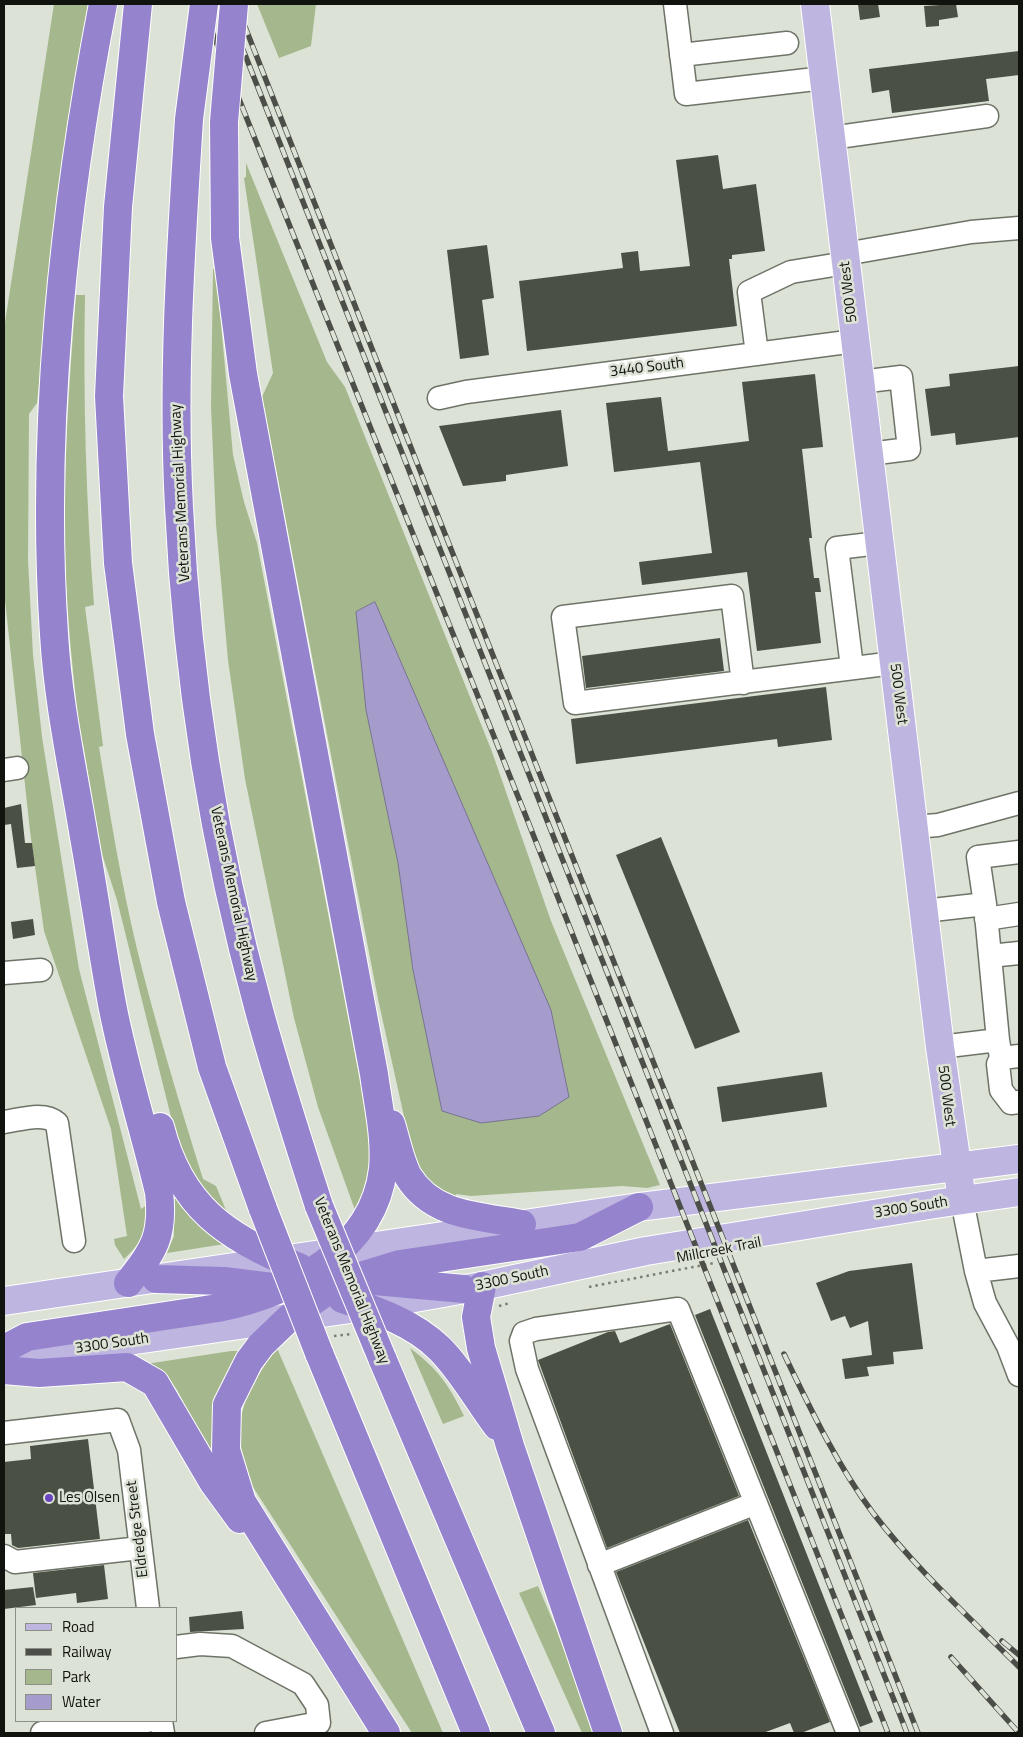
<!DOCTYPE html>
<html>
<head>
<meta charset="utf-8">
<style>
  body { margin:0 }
  #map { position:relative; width:1023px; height:1737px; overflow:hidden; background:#dce2d5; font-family:"Titillium Web",sans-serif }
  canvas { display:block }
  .frame { position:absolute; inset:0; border:5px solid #11130f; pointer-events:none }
  .legend { position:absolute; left:15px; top:1607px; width:162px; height:115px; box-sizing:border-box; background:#dce2d5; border:1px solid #8b8f86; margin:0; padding:6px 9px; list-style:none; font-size:15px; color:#11130f }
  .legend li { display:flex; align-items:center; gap:10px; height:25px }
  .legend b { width:25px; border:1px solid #8b8f86 }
</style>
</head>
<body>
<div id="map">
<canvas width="1023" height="1737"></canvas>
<div class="frame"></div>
<ul class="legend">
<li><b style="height:6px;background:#bfb5e1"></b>Road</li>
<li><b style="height:6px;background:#4c4f49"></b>Railway</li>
<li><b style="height:14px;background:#a5b88d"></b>Park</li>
<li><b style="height:14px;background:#a59ccb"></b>Water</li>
</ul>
</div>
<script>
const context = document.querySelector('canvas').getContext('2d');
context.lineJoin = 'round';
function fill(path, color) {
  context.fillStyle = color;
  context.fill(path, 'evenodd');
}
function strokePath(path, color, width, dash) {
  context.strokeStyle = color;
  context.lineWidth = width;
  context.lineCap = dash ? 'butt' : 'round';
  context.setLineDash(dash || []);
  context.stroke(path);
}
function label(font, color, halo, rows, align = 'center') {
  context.font = font + ' "Titillium Web",sans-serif';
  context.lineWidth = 5;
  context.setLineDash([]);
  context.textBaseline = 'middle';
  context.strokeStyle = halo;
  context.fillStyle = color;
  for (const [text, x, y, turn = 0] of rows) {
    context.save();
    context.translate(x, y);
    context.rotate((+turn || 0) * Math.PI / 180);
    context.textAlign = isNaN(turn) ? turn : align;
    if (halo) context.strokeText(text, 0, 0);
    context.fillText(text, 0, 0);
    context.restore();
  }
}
fill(new Path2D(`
  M 54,4 L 90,4 L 53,248 L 37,403 L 29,414 L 28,560 L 33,655 L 42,737 L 79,969 L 141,1209 L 148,1204 C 150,1227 141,1244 124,1259 L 115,1245 L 114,1239 L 127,1236 L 111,1129 L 44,931 L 30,831 L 4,591 L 4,329 Z
  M 257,4 L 316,4 L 311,46 L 279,58 Z
  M 246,163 L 327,362 L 345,387 L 491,749 L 551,921 L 660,1185 L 647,1188 L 622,1186 L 471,1196 L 456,1194 L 455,1198 C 433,1188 424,1179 413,1157 L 378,999 L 262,397 L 273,373 L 244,178 L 246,177 Z
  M 213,269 L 216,269 L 233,455 L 244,502 L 257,543 L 369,1127 C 373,1165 369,1178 356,1213 L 318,1107 L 294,1018 L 245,779 L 228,660 L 216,524 L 211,406 Z
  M 76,295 L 85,295 C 83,399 86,502 94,605 L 85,607 L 103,746 L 99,747 C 110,815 121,882 137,949 C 156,1026 179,1102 203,1179 L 216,1186 L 228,1215 L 205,1193 L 181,1157 L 117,900 L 101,851 L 83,744 L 81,744 C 74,682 67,621 65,559 C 63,471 69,383 76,295 Z
  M 176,1198 L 197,1223 L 225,1244 L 167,1253 L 174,1236 L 173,1200 Z
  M 277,1348 L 443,1733 L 412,1733 L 251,1484 C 229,1425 241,1397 277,1348 Z
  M 410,1348 C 438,1369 449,1385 464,1416 L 443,1424 Z
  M 231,1351 L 240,1351 C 219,1383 210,1415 214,1454 L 210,1455 L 177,1390 L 167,1378 L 146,1364 Z
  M 538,1586 L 555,1626 L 596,1733 L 582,1733 L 519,1593 Z`), '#a5b88d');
const water = new Path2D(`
  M 375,602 L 551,1010 L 569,1097 L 539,1116 L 481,1123 L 442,1111 L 413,970 L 398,863 L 366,710 L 356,612 Z`);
fill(water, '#a59ccb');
strokePath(water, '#797393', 1);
fill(new Path2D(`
  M 858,4 L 878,4 L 880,17 L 860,20 Z
  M 956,4 L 958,17 L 939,20 L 939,26 L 926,27 L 924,6 Z
  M 1019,51 L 1019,75 L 986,79 L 989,101 L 892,113 L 889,90 L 872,93 L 869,69 Z
  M 718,155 L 723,189 L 756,184 L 765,251 L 732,255 L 732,259 L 729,259 L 737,326 L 527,351 L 519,281 L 623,268 L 621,253 L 638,251 L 640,271 L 690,266 L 676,160 Z
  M 487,245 L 494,298 L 482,300 L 489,355 L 460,359 L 447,250 Z
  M 1019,366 L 1019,437 L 956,445 L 955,433 L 931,436 L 925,389 L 950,386 L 949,374 Z
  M 815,374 L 823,447 L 802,449 L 812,538 L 809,538 L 814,578 L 819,578 L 821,592 L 815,592 L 821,643 L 757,651 L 747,572 L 642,585 L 639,562 L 712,553 L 700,462 L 614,472 L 606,403 L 661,397 L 668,451 L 749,441 L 742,382 Z
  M 561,410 L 568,466 L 506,475 L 506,481 L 463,486 L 439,426 Z
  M 720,638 L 724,671 L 586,688 L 582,656 Z
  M 826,687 L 832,740 L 778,747 L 777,739 L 576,764 L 571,719 Z
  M 21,804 L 25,843 L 32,843 L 35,866 L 17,868 L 11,824 L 4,825 L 4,808 Z
  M 661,837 L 740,1032 L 695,1049 L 616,855 Z
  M 33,919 L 35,935 L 13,939 L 11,922 Z
  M 822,1072 L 827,1107 L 722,1122 L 717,1087 Z
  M 912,1263 L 923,1349 L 893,1352 L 894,1364 L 867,1367 L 869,1376 L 845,1379 L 842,1359 L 872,1355 L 868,1321 L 850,1328 L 845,1316 L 831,1321 L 816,1283 L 849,1271 Z
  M 710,1309 L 873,1722 L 860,1727 L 695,1315 Z
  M 670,1324 L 739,1496 L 607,1548 L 538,1360 L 608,1332 L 615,1331 L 620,1343 Z
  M 88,1439 L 100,1539 L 18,1548 L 12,1545 L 11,1534 L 4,1534 L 4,1462 L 31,1459 L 30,1446 Z
  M 748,1520 L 830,1722 L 801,1733 L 794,1733 L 790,1723 L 763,1733 L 680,1733 L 616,1572 Z
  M 104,1565 L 108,1599 L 77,1603 L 76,1593 L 36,1598 L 33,1573 Z
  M 33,1587 L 36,1605 L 4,1609 L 4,1590 Z
  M 242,1611 L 244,1629 L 190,1632 L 189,1617 Z`), '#4b5045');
const minor = new Path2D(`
  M 675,4 L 686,94 L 824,78
  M 681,55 L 787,43
  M 831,138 L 987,116
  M 845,254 L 971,232 L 1019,228
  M 757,354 L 749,292 L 791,272 L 846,263
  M 860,382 L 901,377 L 909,449 L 869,454
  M 439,398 L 466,392 L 855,341
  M 852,667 L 837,548 L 879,543
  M 743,683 L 732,596 L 563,617 L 575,703 L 894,663
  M 4,770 L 17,768
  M 914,827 L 938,825 L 1019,803
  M 985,904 L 978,857 L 1019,852
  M 924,911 L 985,904 L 998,1040
  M 986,919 L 1019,914
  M 990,956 L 1019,953
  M 4,973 L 41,970
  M 940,1047 L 998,1040 L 1001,1058 L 1019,1056
  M 1001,1058 L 998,1064 L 1001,1090 L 1011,1103 L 1019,1102
  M 4,1122 C 19,1120 44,1111 57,1123 L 74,1241
  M 962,1200 L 976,1271 L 985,1303 L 1008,1346 L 1019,1375
  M 976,1271 L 1019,1266
  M 4,1433 L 118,1420 L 129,1450 L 148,1608
  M 4,1556 L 15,1562 L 140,1548
  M 599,1565 L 756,1503
  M 176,1647 L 200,1644 L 232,1646 L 303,1684 L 317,1705 L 319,1723 L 266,1733
  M 161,1721 L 163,1733
  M 42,1733 L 147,1721
  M 662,1733 L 527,1369 L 521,1341 L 524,1333 L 536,1329 L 678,1309 L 848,1733`);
const major = new Path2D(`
  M 815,4 L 940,1047 L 962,1200
  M 4,1301 L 639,1207 L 1019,1159
  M 4,1359 L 364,1307 L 482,1286 L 646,1251 L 935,1204 L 1019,1192`);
const highway = new Path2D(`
  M 103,4 C 64,205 40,429 54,634 C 58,703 73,770 84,837 C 94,893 102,949 112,1004 C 124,1067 144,1129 159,1192 C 164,1236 154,1250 128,1283
  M 138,4 L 118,207 L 109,396 L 118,563 L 140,734 L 171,902 L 212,1067 L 263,1209
  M 189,119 C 181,248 172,377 179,507 C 187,676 214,847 259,1010 C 277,1076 298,1141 319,1206
  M 391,1124 C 396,1140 400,1161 408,1176 C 433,1217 480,1216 522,1224
  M 160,1127 C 180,1206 226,1238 299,1267
  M 156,1279 L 224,1281 L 280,1288
  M 363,1280 L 464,1289
  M 482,1286 L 476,1317 L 481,1348 L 510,1446 L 608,1733
  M 342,1299 C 376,1310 414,1323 440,1349 C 462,1371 478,1401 497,1426
  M 4,1349 L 27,1337 L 218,1308 C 289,1294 374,1250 383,1169 C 386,1138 378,1104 374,1074 L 243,374 L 225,238 L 224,122
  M 319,1353 L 476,1733
  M 382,1358 L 541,1733
  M 4,1370 L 39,1373 L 127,1367 L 155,1383 L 213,1482 L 240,1519
  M 386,1733 L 242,1502 L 226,1450 L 227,1405 L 249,1361 L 261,1345 L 288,1319 L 323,1294 L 351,1279 L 400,1264 L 580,1237 L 639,1207`);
strokePath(minor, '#6e7368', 25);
strokePath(major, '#fff', 30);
strokePath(highway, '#fff', 30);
strokePath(new Path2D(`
  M 589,1287 L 714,1263
  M 499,1306 L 510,1303
  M 334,1336 L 351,1334`), '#7a7e75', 2.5, [2.5, 4]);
strokePath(minor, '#fff', 22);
strokePath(major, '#bfb5e1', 28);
strokePath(highway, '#9584cd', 28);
const rail = new Path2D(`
  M 201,4 L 525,814 L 888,1733
  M 225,4 L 907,1733
  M 236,4 L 918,1733
  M 784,1354 C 810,1408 837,1465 873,1513 C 916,1569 969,1617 1019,1667
  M 1002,1641 L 1019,1655
  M 951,1657 L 1019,1733`);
strokePath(rail, '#4c4f49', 5.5);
strokePath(rail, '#dce2d5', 4, [11]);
const highwayBridge = new Path2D(`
  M 189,119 L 204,4
  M 224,122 L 234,4
  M 319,1206 L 382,1358
  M 263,1209 L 319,1353`);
strokePath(highwayBridge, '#fff', 30, []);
strokePath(highwayBridge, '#9584cd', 28);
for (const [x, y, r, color] of [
  [49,1498,5,"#6b45bd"]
]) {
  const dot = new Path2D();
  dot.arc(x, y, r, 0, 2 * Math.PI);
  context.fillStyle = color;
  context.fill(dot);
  strokePath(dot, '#dce2d5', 2);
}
label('15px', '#11130f', '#dce2d5', [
  ["500 West",849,292,-97],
  ["3440 South",647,368,-7],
  ["Veterans Memorial Highway",181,493,-93],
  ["500 West",898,694,83],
  ["Veterans Memorial Highway",233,894,78],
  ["500 West",946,1096,83],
  ["3300 South",911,1208,-9],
  ["Millcreek Trail",719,1251,-11],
  ["3300 South",512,1279,-12],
  ["Veterans Memorial Highway",351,1281,68],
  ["3300 South",112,1344,-8],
  ["Eldredge Street",138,1529,-97]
]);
label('15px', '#11130f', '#dce2d5', [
  ["Les Olsen",59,1498]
], 'left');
</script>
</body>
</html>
